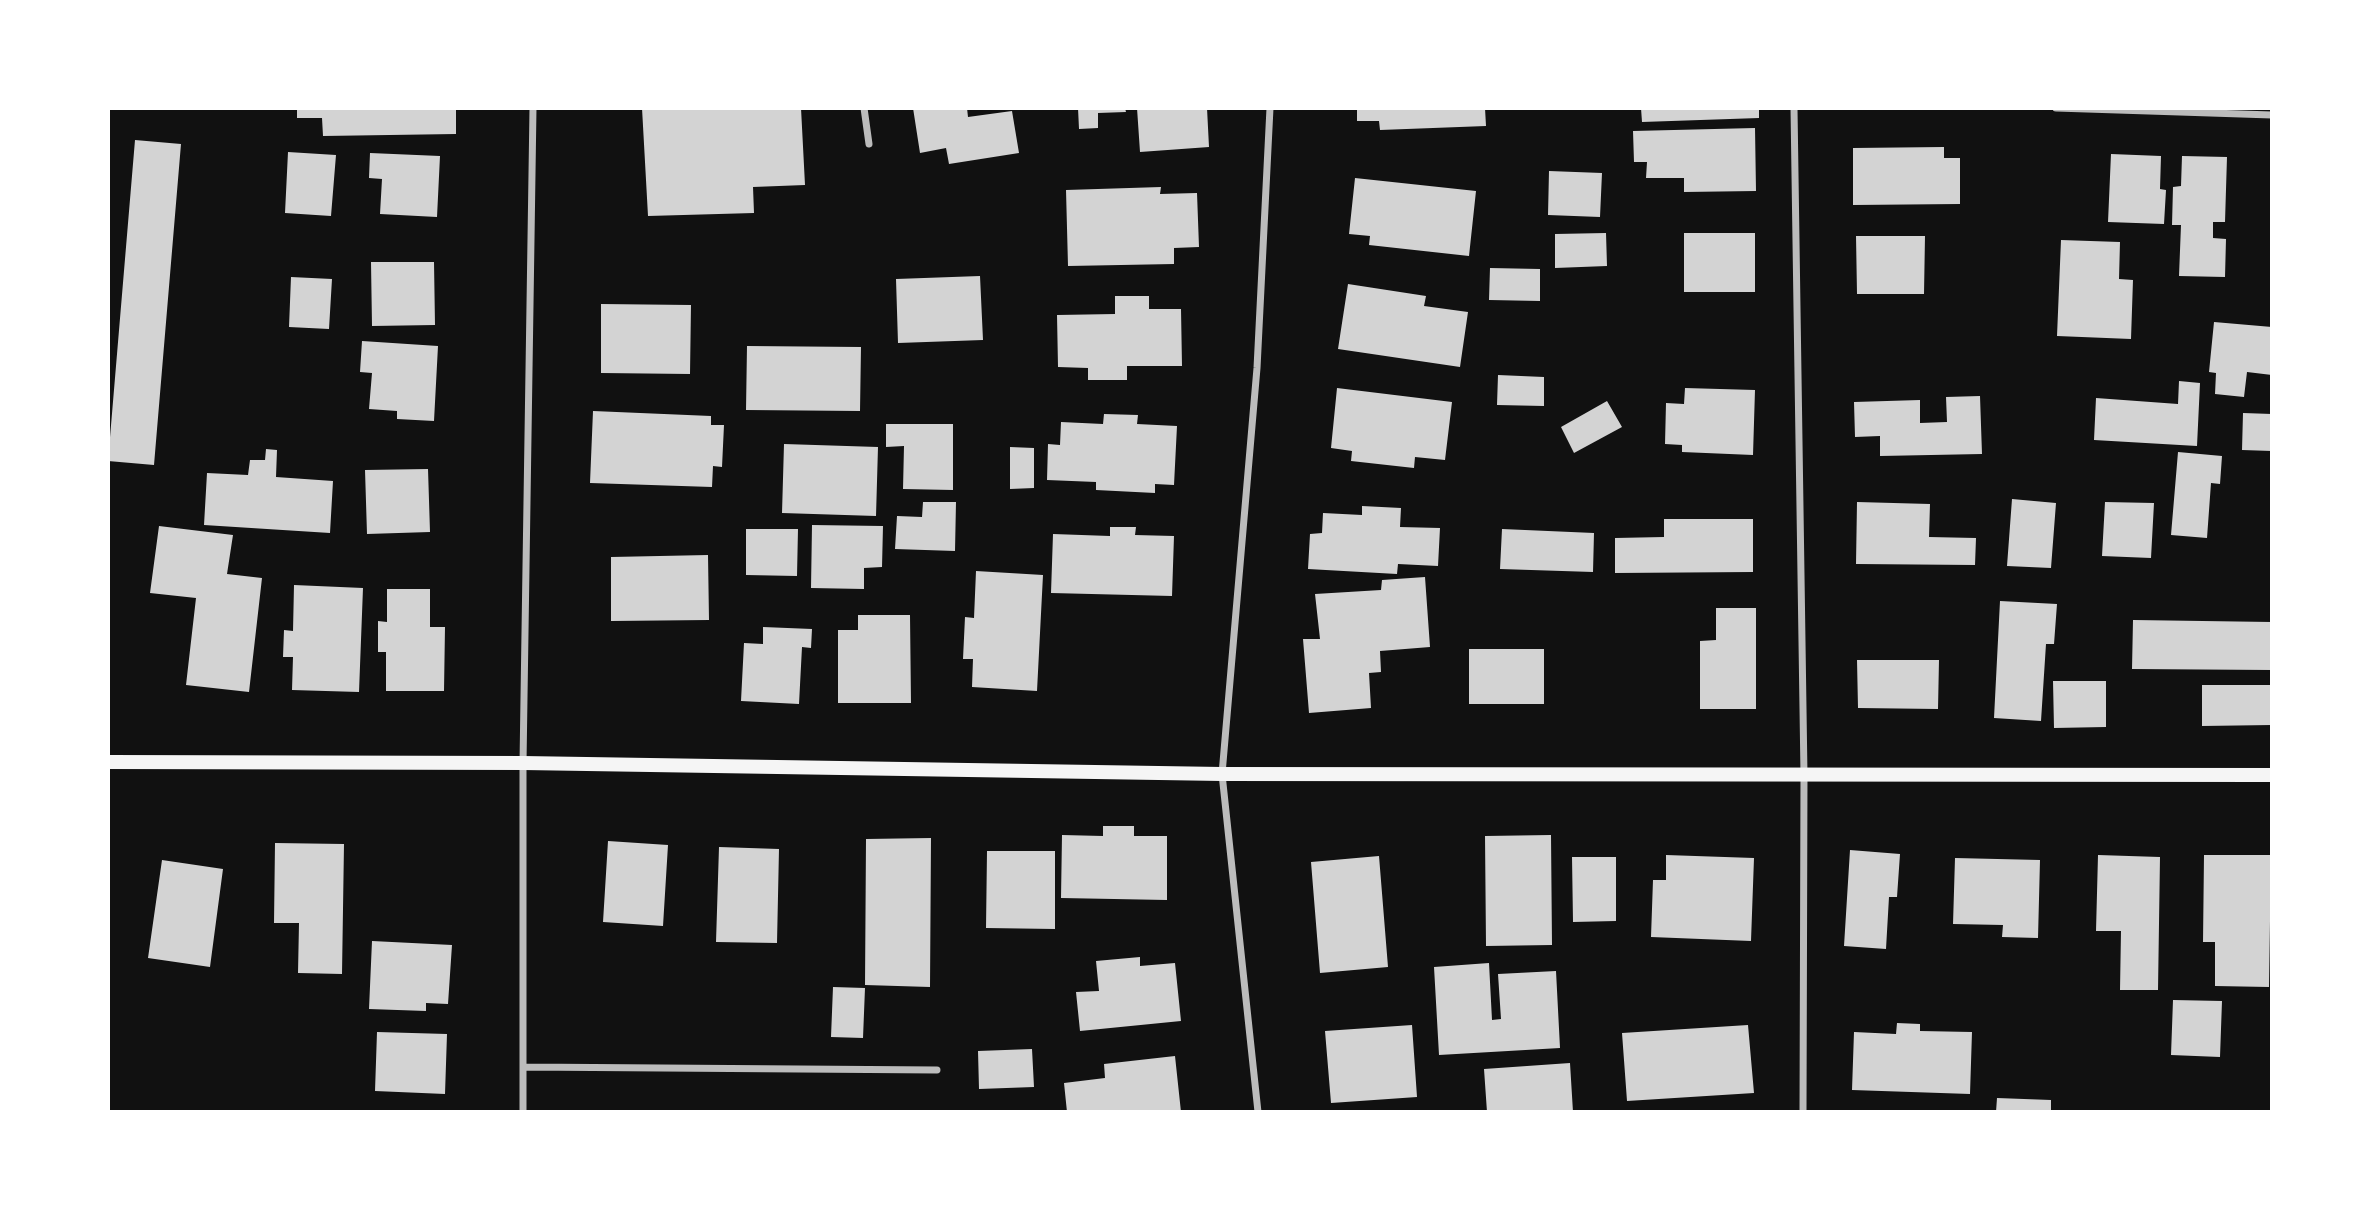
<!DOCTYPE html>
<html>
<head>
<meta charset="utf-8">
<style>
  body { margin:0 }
  #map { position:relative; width:2380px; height:1220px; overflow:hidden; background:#111; font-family:"Asap Condensed",sans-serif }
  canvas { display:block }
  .frame { position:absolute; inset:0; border:110px solid #fff; pointer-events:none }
</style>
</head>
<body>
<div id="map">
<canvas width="2380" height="1220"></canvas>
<div class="frame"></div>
</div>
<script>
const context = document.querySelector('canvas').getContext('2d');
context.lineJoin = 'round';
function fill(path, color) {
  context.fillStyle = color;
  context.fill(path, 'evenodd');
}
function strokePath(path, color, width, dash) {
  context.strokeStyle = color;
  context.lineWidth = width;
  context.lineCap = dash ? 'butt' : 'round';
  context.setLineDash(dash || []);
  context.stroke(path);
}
fill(new Path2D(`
  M 297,108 L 456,108 L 456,134 L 323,136 L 322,118 L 297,118 Z
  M 642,108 L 801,108 L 805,185 L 753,187 L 754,213 L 648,216 Z
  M 913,108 L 967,108 L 968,117 L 1012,111 L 1019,153 L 949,164 L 946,148 L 920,153 Z
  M 1078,108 L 1125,108 L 1126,112 L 1098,113 L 1098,128 L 1079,129 Z
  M 1137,108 L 1207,108 L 1209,147 L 1140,152 Z
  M 1357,108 L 1485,108 L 1486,126 L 1380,130 L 1379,121 L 1357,121 Z
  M 1641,108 L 1759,108 L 1759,118 L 1642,122 Z
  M 1755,128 L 1756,191 L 1684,192 L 1684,178 L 1646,178 L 1647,162 L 1634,162 L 1633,131 Z
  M 135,140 L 181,144 L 154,465 L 108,461 Z
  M 1944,147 L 1944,158 L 1960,158 L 1960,204 L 1853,205 L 1853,148 Z
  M 288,152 L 336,155 L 331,216 L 285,213 Z
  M 370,153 L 440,156 L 437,217 L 380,214 L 382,179 L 369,178 Z
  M 2111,154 L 2161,156 L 2160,189 L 2166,190 L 2164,224 L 2108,222 Z
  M 2182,156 L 2227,157 L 2225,222 L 2213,222 L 2213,238 L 2226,239 L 2225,277 L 2179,276 L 2181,225 L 2172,225 L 2173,187 L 2181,186 Z
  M 1549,171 L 1602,173 L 1600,217 L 1548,215 Z
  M 1355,178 L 1476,191 L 1469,256 L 1369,245 L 1370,236 L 1349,234 Z
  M 1161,187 L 1160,194 L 1197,193 L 1199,247 L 1174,248 L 1174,264 L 1068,266 L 1066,190 Z
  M 1606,233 L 1607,266 L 1555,268 L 1555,234 Z
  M 1684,233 L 1755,233 L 1755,292 L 1684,292 Z
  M 1856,236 L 1925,236 L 1924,294 L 1857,294 Z
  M 2061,240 L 2120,242 L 2119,279 L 2133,280 L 2131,339 L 2057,336 Z
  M 371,262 L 434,262 L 435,325 L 372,326 Z
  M 1490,268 L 1540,269 L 1540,301 L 1489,300 Z
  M 980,276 L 983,340 L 898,343 L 896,279 Z
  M 291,277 L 332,279 L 329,329 L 289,327 Z
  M 1348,284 L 1426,296 L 1424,306 L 1468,312 L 1460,367 L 1338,349 Z
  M 1115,296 L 1149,296 L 1149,309 L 1181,309 L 1182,366 L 1127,366 L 1127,380 L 1088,380 L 1088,368 L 1058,367 L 1057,315 L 1115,314 Z
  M 601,304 L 691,305 L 690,374 L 601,373 Z
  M 2214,322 L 2272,327 L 2272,375 L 2247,372 L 2244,397 L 2215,394 L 2216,373 L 2209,372 Z
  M 362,341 L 438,346 L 434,421 L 397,419 L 397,411 L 369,409 L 372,373 L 360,372 Z
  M 747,346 L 861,347 L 860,411 L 746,410 Z
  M 1498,375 L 1544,377 L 1544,406 L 1497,405 Z
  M 2179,381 L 2200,383 L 2197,446 L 2094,440 L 2096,398 L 2178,404 Z
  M 1337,388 L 1452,402 L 1445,460 L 1415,457 L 1414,468 L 1351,461 L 1352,451 L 1331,448 Z
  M 1685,388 L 1755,390 L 1753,455 L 1682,452 L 1682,445 L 1665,444 L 1666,403 L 1684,404 Z
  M 1980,396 L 1982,454 L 1880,456 L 1880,436 L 1855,437 L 1854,402 L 1920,400 L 1920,423 L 1947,422 L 1946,397 Z
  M 1607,401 L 1622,427 L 1574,453 L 1561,427 Z
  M 593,411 L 711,416 L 711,425 L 724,425 L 722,467 L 713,466 L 712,487 L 590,483 Z
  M 2243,413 L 2272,414 L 2272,451 L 2242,450 Z
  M 1104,414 L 1138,415 L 1137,424 L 1177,426 L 1174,485 L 1155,484 L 1155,493 L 1096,490 L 1096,482 L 1047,480 L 1048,444 L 1060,445 L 1061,422 L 1103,424 Z
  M 886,424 L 953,424 L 953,490 L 903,489 L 904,446 L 886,447 Z
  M 784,444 L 878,447 L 876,516 L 782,513 Z
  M 1010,447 L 1034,448 L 1034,488 L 1010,489 Z
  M 266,449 L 277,450 L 276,477 L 333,481 L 330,533 L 204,525 L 207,473 L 248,475 L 250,460 L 265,460 Z
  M 2178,452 L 2222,456 L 2220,484 L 2211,483 L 2207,538 L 2171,535 Z
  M 428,469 L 430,532 L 367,534 L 365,470 Z
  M 2012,499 L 2056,503 L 2051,568 L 2007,566 Z
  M 923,502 L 956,502 L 955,551 L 895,549 L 897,516 L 922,517 Z
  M 1857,502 L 1930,504 L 1929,537 L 1976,538 L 1975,565 L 1856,564 Z
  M 2105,502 L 2154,503 L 2151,558 L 2102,556 Z
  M 1362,506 L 1401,508 L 1400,527 L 1440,528 L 1438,566 L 1398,564 L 1397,574 L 1308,569 L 1310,534 L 1322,533 L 1323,513 L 1362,515 Z
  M 1664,519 L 1753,519 L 1753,572 L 1615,573 L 1615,538 L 1664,537 Z
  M 812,525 L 883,526 L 882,567 L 864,568 L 864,589 L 811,588 Z
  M 159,526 L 233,535 L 227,574 L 262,578 L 249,692 L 186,685 L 196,598 L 150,593 Z
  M 1110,527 L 1136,527 L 1135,535 L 1174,536 L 1172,596 L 1051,593 L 1053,534 L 1110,536 Z
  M 746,529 L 798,529 L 797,576 L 746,575 Z
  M 1502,529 L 1594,533 L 1593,572 L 1500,569 Z
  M 708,555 L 709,620 L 611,621 L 611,557 Z
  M 976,571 L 1043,575 L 1037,691 L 972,687 L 973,659 L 963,659 L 965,617 L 974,618 Z
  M 1425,577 L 1430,647 L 1380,651 L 1381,672 L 1369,673 L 1371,708 L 1309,713 L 1303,639 L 1320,639 L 1315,594 L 1381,590 L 1382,580 Z
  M 294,585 L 363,588 L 359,692 L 292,690 L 293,657 L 283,657 L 284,630 L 293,631 Z
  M 387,589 L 430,589 L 430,627 L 445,627 L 444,691 L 386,691 L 386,652 L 378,652 L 378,621 L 387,622 Z
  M 2000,601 L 2057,604 L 2054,644 L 2046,644 L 2041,721 L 1994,718 Z
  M 1716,608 L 1756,608 L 1756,709 L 1700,709 L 1700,641 L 1716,640 Z
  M 858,615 L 910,615 L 911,703 L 838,703 L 838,630 L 858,630 Z
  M 2133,620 L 2272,622 L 2272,670 L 2132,669 Z
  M 763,627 L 812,629 L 811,648 L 802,647 L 799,704 L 741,701 L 744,643 L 763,644 Z
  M 1469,649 L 1544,649 L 1544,704 L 1469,704 Z
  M 1857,660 L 1939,660 L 1938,709 L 1858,708 Z
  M 2053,681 L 2106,681 L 2106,727 L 2054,728 Z
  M 2202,685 L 2272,685 L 2272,725 L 2202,726 Z
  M 1103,826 L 1134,826 L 1134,836 L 1167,836 L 1167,900 L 1061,898 L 1062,835 L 1103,836 Z
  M 1551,835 L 1552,945 L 1486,946 L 1485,836 Z
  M 931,838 L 930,987 L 865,985 L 866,839 Z
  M 608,841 L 668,845 L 663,926 L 603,922 Z
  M 275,843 L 344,844 L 342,974 L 298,973 L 299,923 L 274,923 Z
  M 719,847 L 779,849 L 777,943 L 716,942 Z
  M 1850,850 L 1900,854 L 1897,897 L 1889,897 L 1886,949 L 1844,946 Z
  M 987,851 L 1055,851 L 1055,929 L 986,928 Z
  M 1666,855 L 1754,858 L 1751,941 L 1651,937 L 1653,880 L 1666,880 Z
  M 2098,855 L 2160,857 L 2158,990 L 2120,990 L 2121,931 L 2096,931 Z
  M 2204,855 L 2271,855 L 2269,987 L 2215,986 L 2215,942 L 2203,942 Z
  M 1379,856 L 1388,967 L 1320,973 L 1311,862 Z
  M 1572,857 L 1616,857 L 1616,921 L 1573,922 Z
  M 1955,858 L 2040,860 L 2038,938 L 2002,937 L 2003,925 L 1953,924 Z
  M 162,860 L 223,869 L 210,967 L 148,958 Z
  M 372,941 L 452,945 L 448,1004 L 426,1003 L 426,1011 L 369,1009 Z
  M 1140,957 L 1140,966 L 1175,963 L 1181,1021 L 1080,1031 L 1076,992 L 1099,991 L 1096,961 Z
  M 1489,963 L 1492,1020 L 1501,1019 L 1498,974 L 1556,971 L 1560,1048 L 1439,1055 L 1434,967 Z
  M 833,987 L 865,988 L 863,1038 L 831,1037 Z
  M 2173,1000 L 2222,1001 L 2220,1057 L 2171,1055 Z
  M 1897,1023 L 1920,1024 L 1920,1031 L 1972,1032 L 1970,1094 L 1852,1090 L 1854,1032 L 1896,1034 Z
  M 1412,1025 L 1417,1097 L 1331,1103 L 1325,1031 Z
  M 1748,1025 L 1754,1093 L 1627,1101 L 1622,1033 Z
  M 377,1032 L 447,1034 L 445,1094 L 375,1091 Z
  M 1032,1049 L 1034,1087 L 979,1089 L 978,1051 Z
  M 1175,1056 L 1181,1112 L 1067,1112 L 1064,1083 L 1105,1078 L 1104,1064 Z
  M 1570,1063 L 1573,1112 L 1487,1112 L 1484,1069 Z
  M 1997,1098 L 2051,1100 L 2051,1112 L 1996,1112 Z`), '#d3d3d3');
strokePath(new Path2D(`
  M 864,108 L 869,144
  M 1794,108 L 1804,775 L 1803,1112
  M 2056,108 L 2272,115
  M 524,1067 L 937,1070
  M 523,1112 L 523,763 L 533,108
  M 1258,1112 L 1222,774 L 1257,368 L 1270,108`), '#bcbcbc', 7);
strokePath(new Path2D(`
  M 108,762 L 523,763 L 1222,774 L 2272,775`), '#f5f5f5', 14);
</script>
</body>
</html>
